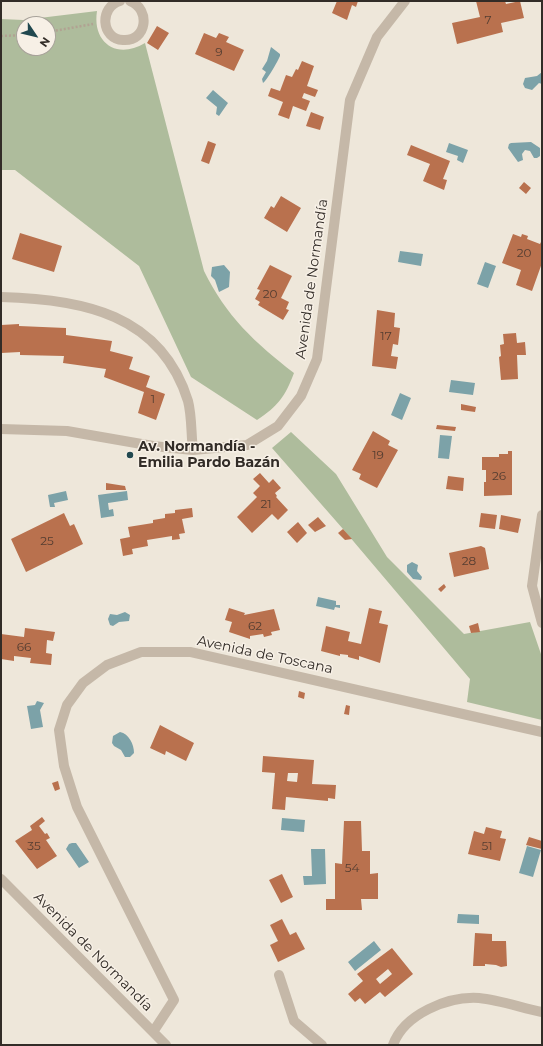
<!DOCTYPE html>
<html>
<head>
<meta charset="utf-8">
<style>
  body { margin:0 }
  #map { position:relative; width:543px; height:1046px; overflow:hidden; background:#eee7da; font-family:Montserrat,sans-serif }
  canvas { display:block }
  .frame { position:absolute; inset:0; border:2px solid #322c27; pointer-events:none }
  .north { position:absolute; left:16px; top:16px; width:40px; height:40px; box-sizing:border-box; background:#f7f0e6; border:1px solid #a8a29a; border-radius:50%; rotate:125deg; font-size:11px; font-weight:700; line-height:16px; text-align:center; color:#322c27 }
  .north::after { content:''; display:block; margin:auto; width:14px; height:18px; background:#21484f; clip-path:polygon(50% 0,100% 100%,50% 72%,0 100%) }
</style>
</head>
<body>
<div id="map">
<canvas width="543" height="1046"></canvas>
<div class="frame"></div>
<div class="north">N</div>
</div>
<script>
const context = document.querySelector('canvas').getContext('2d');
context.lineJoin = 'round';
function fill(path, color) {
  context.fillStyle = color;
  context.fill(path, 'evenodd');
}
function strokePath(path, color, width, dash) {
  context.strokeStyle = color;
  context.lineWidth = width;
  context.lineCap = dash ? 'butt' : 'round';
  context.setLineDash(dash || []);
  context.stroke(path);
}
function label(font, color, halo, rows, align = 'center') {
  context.font = font + ' Montserrat,sans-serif';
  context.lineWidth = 3;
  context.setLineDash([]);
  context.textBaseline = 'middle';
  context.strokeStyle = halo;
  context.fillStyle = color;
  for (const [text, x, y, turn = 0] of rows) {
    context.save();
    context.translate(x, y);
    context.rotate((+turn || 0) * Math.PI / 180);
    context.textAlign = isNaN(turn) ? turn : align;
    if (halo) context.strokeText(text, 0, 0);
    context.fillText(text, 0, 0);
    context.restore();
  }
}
fill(new Path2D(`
  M 97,11 C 92,43 117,60 145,43 L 204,271 C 226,316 255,343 294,373 C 285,397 278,406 257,420 L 191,377 L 139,266 L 15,170 L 1,170 L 1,19 L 23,20 ZM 24,24 L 48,24 L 48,48 L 24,48 Z
  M 291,432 L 336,474 L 387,557 L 464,634 L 530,622 L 542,657 L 542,720 L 467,702 L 470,679 L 343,529 L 272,448 Z`), '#aebc9c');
fill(new Path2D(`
  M 271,47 L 280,54 L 280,56 C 278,61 266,82 263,83 L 262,79 L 266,72 L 262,69 L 267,61 Z
  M 542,72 L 542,84 L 539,83 L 532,90 L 525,88 L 523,84 L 525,78 L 537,76 Z
  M 213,90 L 228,103 L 219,116 L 216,114 L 217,107 L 206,98 Z
  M 531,142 L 540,148 L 540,156 L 537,158 L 534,158 L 530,151 L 525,150 L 522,154 L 523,160 L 518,162 L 508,148 L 509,144 L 511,143 Z
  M 449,143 L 468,150 L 463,163 L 457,160 L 458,156 L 446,152 Z
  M 400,251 L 423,254 L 421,266 L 398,262 Z
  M 485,262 L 496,266 L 488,288 L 477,284 Z
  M 224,265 L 230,272 L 229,287 L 219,292 L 215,280 L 211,276 L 212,267 Z
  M 451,380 L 475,383 L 473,395 L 449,392 Z
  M 400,393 L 411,398 L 402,420 L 391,415 Z
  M 440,435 L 452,436 L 449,459 L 438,458 Z
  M 66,491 L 68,500 L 54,503 L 55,507 L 50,507 L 48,495 Z
  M 127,491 L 128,500 L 108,503 L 109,510 L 113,509 L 114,516 L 101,518 L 98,495 Z
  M 412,562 L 418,565 L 417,571 L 422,577 L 421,580 L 413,579 L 407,572 L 407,565 Z
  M 318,597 L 336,601 L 336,605 L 340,605 L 340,608 L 335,607 L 334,610 L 316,606 Z
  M 125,612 L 130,615 L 129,621 L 119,622 L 113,626 L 110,625 L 108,619 L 110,614 L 117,615 Z
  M 37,701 L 44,703 L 40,710 L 43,727 L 31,729 L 27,706 L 35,705 Z
  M 120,732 C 129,734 134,744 134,753 L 130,757 L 125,757 L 121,750 L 114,746 L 112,743 L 113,736 Z
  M 282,818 L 305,820 L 304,832 L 281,830 Z
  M 72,843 L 76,843 L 89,862 L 79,868 L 66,849 L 69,844 Z
  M 527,846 L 541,850 L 533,877 L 519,873 Z
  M 311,849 L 325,849 L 326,884 L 304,885 L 303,876 L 312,876 Z
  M 458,914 L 479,915 L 479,924 L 457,923 Z
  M 374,941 L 381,950 L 355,971 L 348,962 Z`), '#7ca2a8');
fill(new Path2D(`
  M 337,1 L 358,1 L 356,7 L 352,5 L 347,20 L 332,13 Z
  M 476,1 L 505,1 L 506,4 L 520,1 L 524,18 L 501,23 L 503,32 L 457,44 L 452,23 L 480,17 Z
  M 157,26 L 169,33 L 158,50 L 147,43 Z
  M 204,33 L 216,38 L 219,33 L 229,37 L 226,42 L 244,50 L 234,71 L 195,54 Z
  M 302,61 L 314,66 L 307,86 L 318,90 L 315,97 L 304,93 L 302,98 L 310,101 L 306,111 L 293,106 L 289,119 L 278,115 L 283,102 L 268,96 L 271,88 L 280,91 L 286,75 L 292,77 L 296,69 L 298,70 Z
  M 311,112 L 324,117 L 320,130 L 306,126 Z
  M 208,141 L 216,144 L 209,164 L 201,161 Z
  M 411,145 L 450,161 L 443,179 L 447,180 L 444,190 L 423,181 L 430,164 L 407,155 Z
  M 524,182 L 531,188 L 526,194 L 519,188 Z
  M 281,196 L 301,208 L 287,232 L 264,218 L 271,206 L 274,208 Z
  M 20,233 L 62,246 L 54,272 L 12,259 Z
  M 513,234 L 521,237 L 522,234 L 528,236 L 527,239 L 540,244 L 542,240 L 542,263 L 532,291 L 516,285 L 521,270 L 502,263 Z
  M 270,265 L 292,276 L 281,298 L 289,302 L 286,309 L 289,310 L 283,320 L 258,305 L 260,302 L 255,299 L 260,290 L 257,289 Z
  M 377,310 L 395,313 L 394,327 L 400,328 L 398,345 L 393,344 L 391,356 L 398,357 L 396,369 L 372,366 Z
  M 19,324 L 19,326 L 66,328 L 66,335 L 112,341 L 110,351 L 133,357 L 129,369 L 150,376 L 146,387 L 165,394 L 156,420 L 138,413 L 144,392 L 104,377 L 106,369 L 63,363 L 64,356 L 20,355 L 20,352 L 1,353 L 1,325 Z
  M 516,333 L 517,343 L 525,342 L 526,355 L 517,355 L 518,379 L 501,380 L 499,357 L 501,356 L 500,345 L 504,344 L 503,334 Z
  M 461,404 L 476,407 L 475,412 L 461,410 Z
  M 437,425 L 456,427 L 455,431 L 436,429 Z
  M 373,431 L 390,441 L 388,445 L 398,450 L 377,488 L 359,479 L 361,474 L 352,470 Z
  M 508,451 L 512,451 L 512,495 L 484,496 L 484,482 L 486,482 L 486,470 L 482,470 L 482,457 L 499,457 L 499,454 L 508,454 Z
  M 260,473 L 269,483 L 273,479 L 281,488 L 275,493 L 277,496 L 276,497 L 288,510 L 278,520 L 272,514 L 252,533 L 237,517 L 257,497 L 253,493 L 260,486 L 253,479 Z
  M 448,476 L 464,478 L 463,491 L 446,489 Z
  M 106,483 L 125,486 L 126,490 L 106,490 Z
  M 192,508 L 193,517 L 182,519 L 185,533 L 179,534 L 180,539 L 172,540 L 172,536 L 147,540 L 148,546 L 132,549 L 133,554 L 123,556 L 120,539 L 130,537 L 128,527 L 153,523 L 153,520 L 165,518 L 165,514 L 175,513 L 175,510 Z
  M 64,513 L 70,526 L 74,524 L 83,544 L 26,572 L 11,539 Z
  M 481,513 L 497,515 L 495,529 L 479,527 Z
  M 501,515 L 521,519 L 518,533 L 499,529 Z
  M 318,517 L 326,526 L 315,532 L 308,525 Z
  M 298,522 L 307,533 L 297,543 L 287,532 Z
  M 343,529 L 352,539 L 345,540 L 338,533 Z
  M 481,546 L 485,548 L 489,569 L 454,577 L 449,553 Z
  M 444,584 L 446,587 L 441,592 L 438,589 Z
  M 229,608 L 245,613 L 244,615 L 274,609 L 280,630 L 271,632 L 272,635 L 264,637 L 263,634 L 250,636 L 250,639 L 229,632 L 232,622 L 225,620 Z
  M 369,608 L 382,611 L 379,623 L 388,625 L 380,663 L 359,656 L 359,660 L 348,657 L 348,655 L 340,654 L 340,656 L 321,651 L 326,626 L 350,632 L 348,641 L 361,644 Z
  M 478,623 L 480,632 L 471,633 L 469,626 Z
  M 25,628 L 55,632 L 53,641 L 47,640 L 46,653 L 52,654 L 51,665 L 30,663 L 31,658 L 14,656 L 14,661 L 1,659 L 1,634 L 24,637 Z
  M 299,691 L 305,693 L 304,699 L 298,697 Z
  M 346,705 L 350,706 L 349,715 L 344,714 Z
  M 160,725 L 194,743 L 186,761 L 166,751 L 165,755 L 150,748 Z
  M 263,756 L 314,760 L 312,784 L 336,785 L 335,799 L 328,798 L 328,801 L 286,797 L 285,810 L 272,809 L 275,773 L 262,772 ZM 288,773 L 298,773 L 297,782 L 287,781 Z
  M 58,781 L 60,789 L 55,791 L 52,783 Z
  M 42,817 L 45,821 L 39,826 L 45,834 L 47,833 L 50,838 L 46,840 L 57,856 L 37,869 L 15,841 L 32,830 L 30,826 Z
  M 344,821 L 361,821 L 362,851 L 370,851 L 370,874 L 378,873 L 378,899 L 361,899 L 362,910 L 326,910 L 326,899 L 335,899 L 335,863 L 342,864 Z
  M 486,827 L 502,831 L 500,838 L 506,839 L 500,861 L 468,854 L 474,831 L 484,834 Z
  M 529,837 L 542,841 L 542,849 L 526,845 Z
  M 282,874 L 293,897 L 281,903 L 269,880 Z
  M 282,919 L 290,935 L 296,932 L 305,949 L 278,962 L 270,945 L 278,941 L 270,925 Z
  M 475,933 L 492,934 L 492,941 L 506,941 L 507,966 L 501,967 L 496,965 L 485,964 L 485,966 L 473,966 Z
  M 392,948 L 413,974 L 385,997 L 380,992 L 365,1004 L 360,998 L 355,1002 L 348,994 L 363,981 L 357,974 ZM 388,969 L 392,974 L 380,984 L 376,979 Z`), '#b9714e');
strokePath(new Path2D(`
  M 48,32 L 93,24
  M 1,36 L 24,35`), '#b1a292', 2.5, [2, 2]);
strokePath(new Path2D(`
  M 120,1 C 99,7 101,39 123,40 C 147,42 151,9 130,1
  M 1,297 C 82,299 161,314 188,401 C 192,416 191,435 193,450
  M 1,429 L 67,431 L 153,446 L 193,450 L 247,445 L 278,426 L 301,396 L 317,359 L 350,100 L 377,37 L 405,1
  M 542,515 L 532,586 L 542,623
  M 1,879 L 166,1045
  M 279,975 L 294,1021 L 322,1045
  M 153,1032 L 174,1000 L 77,807 L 64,766 L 59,730 L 67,705 L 83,683 L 107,665 L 141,652 L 191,652 L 542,732
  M 393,1045 C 404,1014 448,996 479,998 C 500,1000 522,1008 542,1012`), '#c5b8a8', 10);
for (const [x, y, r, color] of [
  [130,455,4,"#21484f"]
]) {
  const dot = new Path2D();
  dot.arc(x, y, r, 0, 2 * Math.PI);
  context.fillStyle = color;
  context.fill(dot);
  strokePath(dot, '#f7f0e6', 1.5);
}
label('12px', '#543d31', null, [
  ["7",488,20],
  ["9",219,52],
  ["20",524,253],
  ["20",270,294],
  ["17",386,336],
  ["1",153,399],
  ["19",378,455],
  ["26",499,476],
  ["21",266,504],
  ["25",47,541],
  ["28",469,561],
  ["62",255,626],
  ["66",24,647],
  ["35",34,846],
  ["51",487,846],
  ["54",352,868]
]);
label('14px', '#322c27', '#f7f0e6', [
  ["Avenida de Normandía",312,279,-82],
  ["Avenida de Toscana",265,655,12],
  ["Avenida de Normandía",93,952,45]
]);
label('bold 14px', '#322c27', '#f7f0e6', [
  ["Av. Normandía -",138,447],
  ["Emilia Pardo Bazán",138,463]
], 'left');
</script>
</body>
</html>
